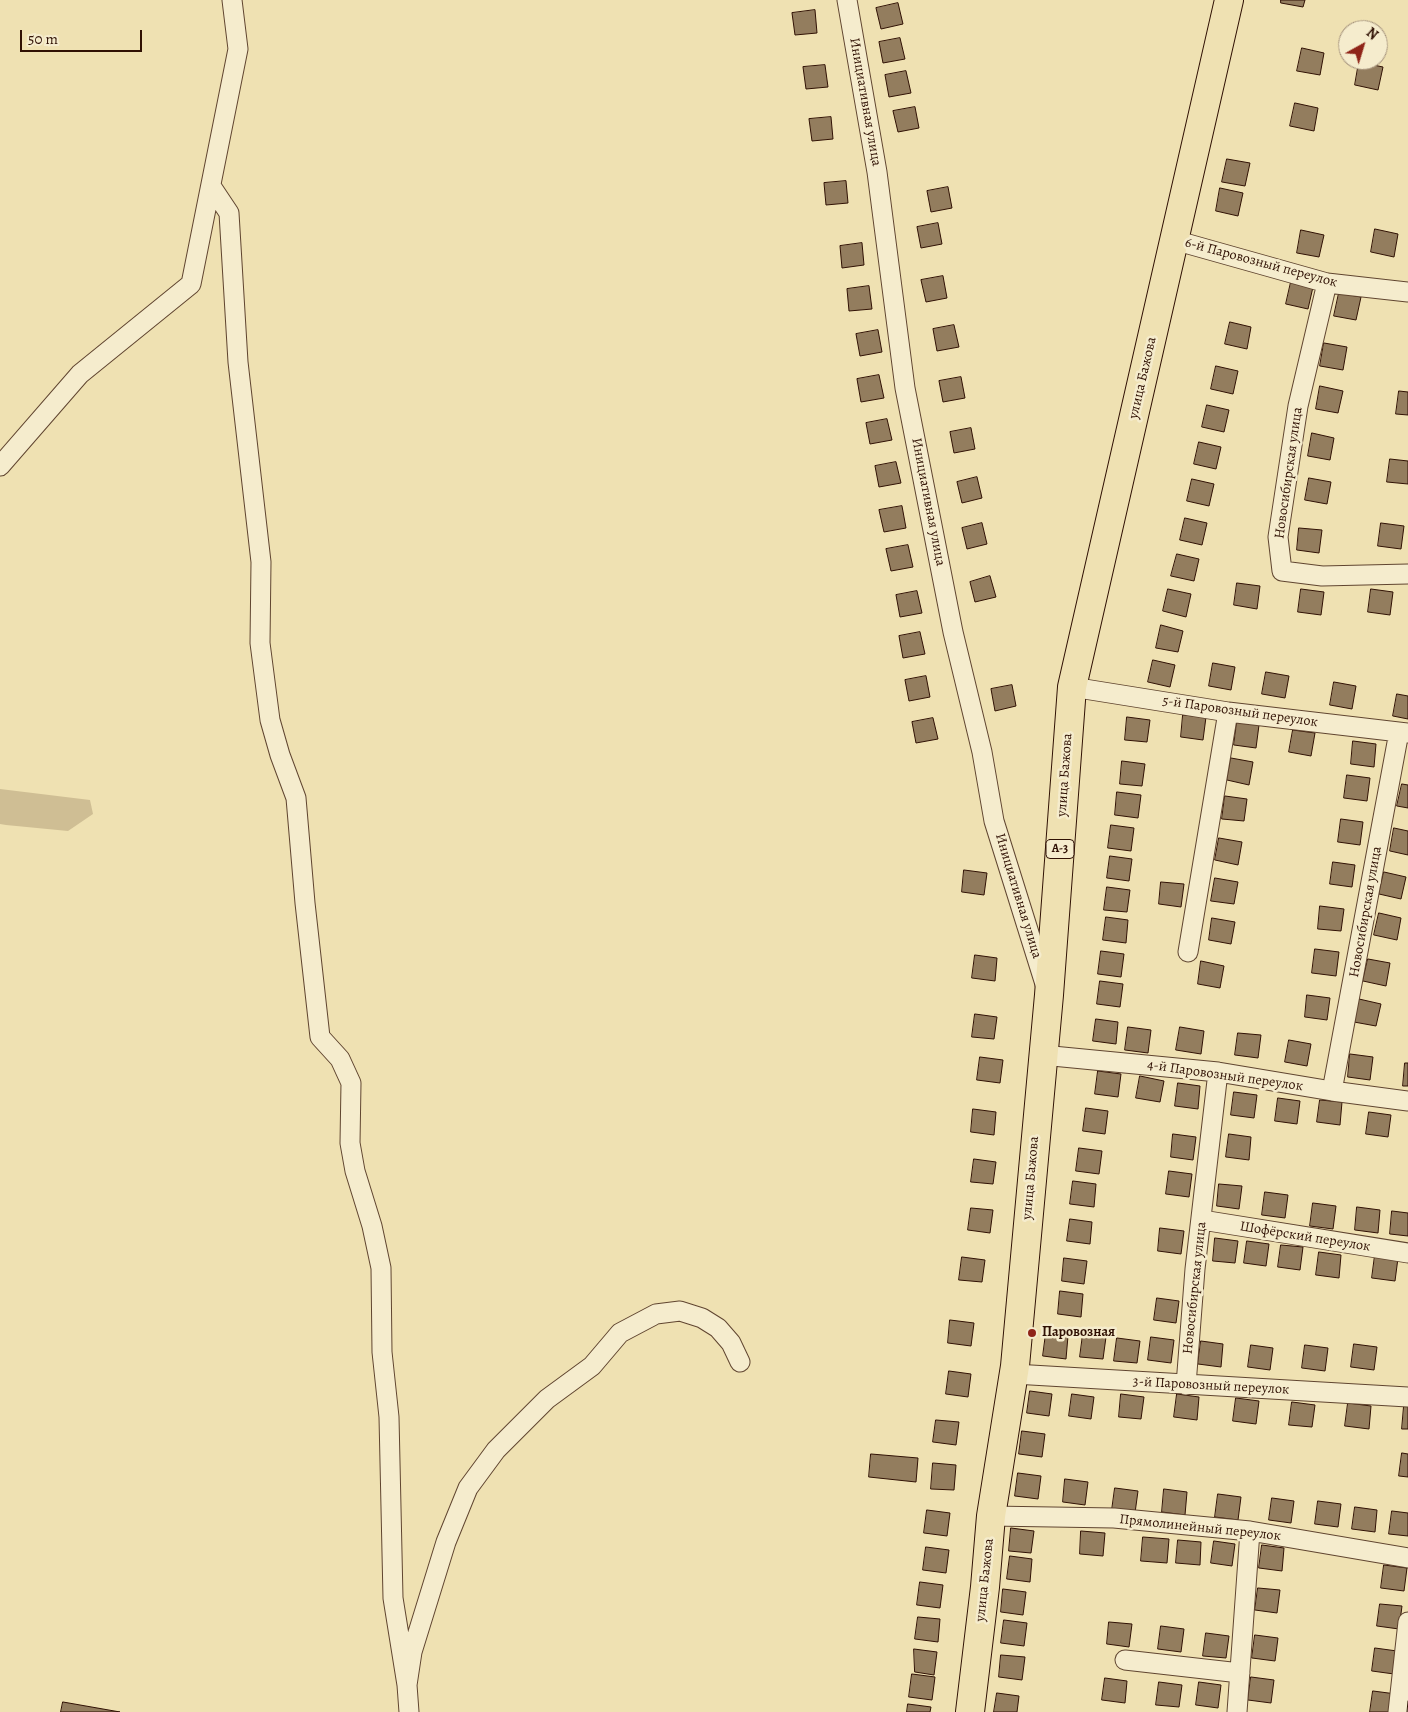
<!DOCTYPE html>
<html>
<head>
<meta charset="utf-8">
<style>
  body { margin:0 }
  #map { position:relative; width:1408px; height:1712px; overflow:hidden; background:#efe1b2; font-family:Alegreya,serif }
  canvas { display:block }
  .north { position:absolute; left:1338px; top:20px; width:50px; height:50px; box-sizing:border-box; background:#f5eccd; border:1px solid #a6947d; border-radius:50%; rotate:39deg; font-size:14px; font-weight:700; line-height:20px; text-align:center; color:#301104 }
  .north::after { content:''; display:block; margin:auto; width:18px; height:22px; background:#8f2418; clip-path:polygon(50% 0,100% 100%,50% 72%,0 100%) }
  .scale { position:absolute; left:20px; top:30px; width:122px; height:22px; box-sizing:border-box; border:2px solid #301104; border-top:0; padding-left:6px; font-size:15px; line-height:18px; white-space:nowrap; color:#301104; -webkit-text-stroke:4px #f5eccd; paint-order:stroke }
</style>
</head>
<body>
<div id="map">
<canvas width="1408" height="1712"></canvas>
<div class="north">N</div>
<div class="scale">50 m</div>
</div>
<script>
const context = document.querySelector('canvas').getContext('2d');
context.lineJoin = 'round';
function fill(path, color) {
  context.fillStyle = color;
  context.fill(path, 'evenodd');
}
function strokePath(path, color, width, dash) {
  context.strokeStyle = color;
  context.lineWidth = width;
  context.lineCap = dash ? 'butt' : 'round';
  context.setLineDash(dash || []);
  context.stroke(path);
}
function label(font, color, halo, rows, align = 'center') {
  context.font = font + ' Alegreya,serif';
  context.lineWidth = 5;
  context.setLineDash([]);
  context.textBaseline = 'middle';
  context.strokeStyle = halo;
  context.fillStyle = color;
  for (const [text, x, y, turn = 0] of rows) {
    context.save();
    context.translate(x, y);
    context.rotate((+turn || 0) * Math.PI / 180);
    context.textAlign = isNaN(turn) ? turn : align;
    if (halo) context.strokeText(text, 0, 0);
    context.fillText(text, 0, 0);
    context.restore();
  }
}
fill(new Path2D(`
  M 0,789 L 90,800 L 93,814 L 68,831 L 6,825 L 0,824 Z`), '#cfbe94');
const building = new Path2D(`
  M 1281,0 L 1305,0 L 1303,7 L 1281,3 Z
  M 898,3 L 903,24 L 881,29 L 876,8 Z
  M 815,10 L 817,33 L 795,35 L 792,13 Z
  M 900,38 L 905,59 L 883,63 L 879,42 Z
  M 1302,48 L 1324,53 L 1320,75 L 1297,71 Z
  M 1359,62 L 1383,67 L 1378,90 L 1355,85 Z
  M 825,65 L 828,87 L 806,89 L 803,67 Z
  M 906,71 L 911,93 L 889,97 L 885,75 Z
  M 1295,103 L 1318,108 L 1314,131 L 1290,126 Z
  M 915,107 L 919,128 L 898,132 L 893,111 Z
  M 831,117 L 833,139 L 812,141 L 809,119 Z
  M 1227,159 L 1250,163 L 1245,186 L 1222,182 Z
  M 846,181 L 848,203 L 826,205 L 824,183 Z
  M 948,187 L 952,208 L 931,212 L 927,191 Z
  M 1220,188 L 1243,193 L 1238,216 L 1216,211 Z
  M 938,223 L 942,244 L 921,248 L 917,227 Z
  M 1375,229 L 1398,234 L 1394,257 L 1371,252 Z
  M 1301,230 L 1324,235 L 1319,257 L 1297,253 Z
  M 862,243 L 864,265 L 842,268 L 840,246 Z
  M 943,276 L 947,298 L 926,302 L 921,280 Z
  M 1291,282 L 1313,287 L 1308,309 L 1286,304 Z
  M 869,286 L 872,309 L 849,311 L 847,289 Z
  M 1339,293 L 1361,297 L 1356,320 L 1334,316 Z
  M 1230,322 L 1251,327 L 1247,349 L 1225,344 Z
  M 954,325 L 959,347 L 937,351 L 933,329 Z
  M 878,330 L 882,352 L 860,356 L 856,334 Z
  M 1324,343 L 1347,347 L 1343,370 L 1320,366 Z
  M 1216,366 L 1238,371 L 1233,394 L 1211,389 Z
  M 879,375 L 884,398 L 861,402 L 857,379 Z
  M 961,377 L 965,398 L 943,402 L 939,381 Z
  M 1320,386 L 1343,391 L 1338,413 L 1316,409 Z
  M 1399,391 L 1408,392 L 1408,415 L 1396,414 Z
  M 1207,405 L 1229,410 L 1224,432 L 1202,427 Z
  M 887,419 L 892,440 L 870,444 L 866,423 Z
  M 971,428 L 975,449 L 954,453 L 950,432 Z
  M 1312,433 L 1334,438 L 1330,460 L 1308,456 Z
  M 1199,442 L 1221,447 L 1216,469 L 1194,464 Z
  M 1390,459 L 1408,461 L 1408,484 L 1387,482 Z
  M 896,462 L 901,483 L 879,487 L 875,466 Z
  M 977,477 L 982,498 L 962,503 L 957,482 Z
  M 1309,478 L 1331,482 L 1327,504 L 1305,500 Z
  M 1192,479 L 1214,484 L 1209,506 L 1187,501 Z
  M 902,506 L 906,528 L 884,532 L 879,510 Z
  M 1185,518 L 1207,523 L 1202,545 L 1180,540 Z
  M 982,523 L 987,544 L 967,549 L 962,528 Z
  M 1381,523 L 1404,526 L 1401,549 L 1378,546 Z
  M 1299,528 L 1322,530 L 1319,553 L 1297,550 Z
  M 908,545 L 913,567 L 891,571 L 886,549 Z
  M 1177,554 L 1199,559 L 1194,581 L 1171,576 Z
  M 990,576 L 996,597 L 975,602 L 970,582 Z
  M 1237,583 L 1260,586 L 1257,609 L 1234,605 Z
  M 1168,589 L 1191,594 L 1186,617 L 1163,611 Z
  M 1301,589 L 1324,592 L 1321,615 L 1298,612 Z
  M 1371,589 L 1393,592 L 1390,615 L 1368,612 Z
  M 917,591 L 922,613 L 900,617 L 896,595 Z
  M 1161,625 L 1183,631 L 1178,652 L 1156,648 Z
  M 920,632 L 925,654 L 903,658 L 899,636 Z
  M 1153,660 L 1175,665 L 1170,687 L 1148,682 Z
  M 1213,663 L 1235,667 L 1231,690 L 1209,686 Z
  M 1266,672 L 1289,676 L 1285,698 L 1262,694 Z
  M 926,676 L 930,697 L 909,701 L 905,680 Z
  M 1334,682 L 1356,686 L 1352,709 L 1330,705 Z
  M 1012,685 L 1016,706 L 995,711 L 991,689 Z
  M 1397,694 L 1408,696 L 1408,719 L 1393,716 Z
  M 1183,715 L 1206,717 L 1203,740 L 1181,737 Z
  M 1127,717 L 1150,720 L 1147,742 L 1125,740 Z
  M 933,718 L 938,739 L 916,743 L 912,722 Z
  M 1237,722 L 1259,725 L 1256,748 L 1234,745 Z
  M 1293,730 L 1315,733 L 1311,756 L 1289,752 Z
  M 1353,741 L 1376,744 L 1374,767 L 1351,764 Z
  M 1231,758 L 1253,762 L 1249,785 L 1227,780 Z
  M 1122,761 L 1145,764 L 1142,786 L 1120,784 Z
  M 1347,775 L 1370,778 L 1367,801 L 1344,798 Z
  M 1402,784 L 1408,785 L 1408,808 L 1397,806 Z
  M 1117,792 L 1141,795 L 1138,818 L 1115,815 Z
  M 1225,796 L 1247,799 L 1244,821 L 1222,819 Z
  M 1341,819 L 1363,822 L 1360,845 L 1338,842 Z
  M 1111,825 L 1134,828 L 1131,851 L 1108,848 Z
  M 1394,828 L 1408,831 L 1408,855 L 1390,851 Z
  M 1219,838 L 1242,842 L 1238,865 L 1215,860 Z
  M 1110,856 L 1132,859 L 1129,881 L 1107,878 Z
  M 1333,862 L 1355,865 L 1352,887 L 1330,884 Z
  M 964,870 L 987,873 L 984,895 L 962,892 Z
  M 1384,872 L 1406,877 L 1401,899 L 1379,894 Z
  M 1215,878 L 1238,882 L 1234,904 L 1211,901 Z
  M 1161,882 L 1184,884 L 1181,907 L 1159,904 Z
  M 1107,887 L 1130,890 L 1127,912 L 1104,910 Z
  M 1320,906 L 1344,909 L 1341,931 L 1318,929 Z
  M 1379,913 L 1401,918 L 1397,940 L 1374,935 Z
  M 1106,917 L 1128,920 L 1126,943 L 1103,940 Z
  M 1212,918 L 1235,922 L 1231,944 L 1209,940 Z
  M 1315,949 L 1339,952 L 1336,976 L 1312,973 Z
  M 1101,951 L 1124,954 L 1121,977 L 1098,974 Z
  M 975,955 L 997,958 L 995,981 L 972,978 Z
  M 1368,959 L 1390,963 L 1386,986 L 1363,981 Z
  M 1201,961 L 1224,966 L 1220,988 L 1198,984 Z
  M 1100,981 L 1123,984 L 1120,1007 L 1097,1004 Z
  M 1307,995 L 1330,998 L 1327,1020 L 1305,1017 Z
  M 1359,999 L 1381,1004 L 1376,1026 L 1354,1022 Z
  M 975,1014 L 997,1017 L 994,1039 L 972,1037 Z
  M 1096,1019 L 1118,1022 L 1116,1044 L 1093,1041 Z
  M 1128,1027 L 1151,1030 L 1148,1053 L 1125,1050 Z
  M 1180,1027 L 1204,1031 L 1201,1054 L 1176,1050 Z
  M 1238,1033 L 1261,1035 L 1258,1058 L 1235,1055 Z
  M 1289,1040 L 1311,1044 L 1307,1066 L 1285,1062 Z
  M 1350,1054 L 1373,1057 L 1370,1080 L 1348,1077 Z
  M 980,1057 L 1003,1060 L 1000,1083 L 977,1080 Z
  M 1405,1063 L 1408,1063 L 1408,1086 L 1403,1086 Z
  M 1098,1071 L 1121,1074 L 1118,1097 L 1095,1094 Z
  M 1140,1076 L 1164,1081 L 1160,1102 L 1136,1098 Z
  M 1178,1083 L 1200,1086 L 1198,1109 L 1175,1106 Z
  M 1234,1092 L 1257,1095 L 1254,1118 L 1231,1115 Z
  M 1278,1098 L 1300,1101 L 1297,1124 L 1275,1121 Z
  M 1320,1100 L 1342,1102 L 1340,1125 L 1317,1122 Z
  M 1086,1108 L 1108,1111 L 1105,1134 L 1083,1131 Z
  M 973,1109 L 996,1112 L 994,1135 L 971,1132 Z
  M 1369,1112 L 1391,1115 L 1388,1137 L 1366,1134 Z
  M 1173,1134 L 1196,1137 L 1193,1160 L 1171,1157 Z
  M 1229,1134 L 1251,1137 L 1249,1160 L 1226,1157 Z
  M 1079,1148 L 1102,1151 L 1099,1174 L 1076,1171 Z
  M 974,1159 L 996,1162 L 993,1184 L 971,1182 Z
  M 1169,1171 L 1192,1174 L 1189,1197 L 1166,1194 Z
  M 1073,1181 L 1096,1184 L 1094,1207 L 1070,1204 Z
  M 1219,1184 L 1242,1186 L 1239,1209 L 1217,1206 Z
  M 1265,1192 L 1288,1195 L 1285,1218 L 1262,1215 Z
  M 1313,1203 L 1336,1206 L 1333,1229 L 1310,1226 Z
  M 1357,1207 L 1380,1210 L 1378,1233 L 1355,1230 Z
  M 971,1208 L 993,1210 L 990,1233 L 968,1230 Z
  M 1392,1211 L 1408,1213 L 1408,1236 L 1390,1234 Z
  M 1070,1219 L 1092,1222 L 1090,1244 L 1067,1241 Z
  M 1160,1228 L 1184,1231 L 1181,1254 L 1158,1251 Z
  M 1215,1238 L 1238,1241 L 1235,1263 L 1213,1261 Z
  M 1247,1241 L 1269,1244 L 1266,1266 L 1244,1263 Z
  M 1281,1245 L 1303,1247 L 1300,1270 L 1278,1267 Z
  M 1319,1252 L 1341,1255 L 1339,1278 L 1316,1275 Z
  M 1375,1255 L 1398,1258 L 1395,1281 L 1372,1278 Z
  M 962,1257 L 985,1260 L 982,1282 L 959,1280 Z
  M 1064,1258 L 1087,1261 L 1084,1284 L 1062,1281 Z
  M 1060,1291 L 1083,1294 L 1081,1317 L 1058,1314 Z
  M 1157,1298 L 1179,1301 L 1176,1323 L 1154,1320 Z
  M 950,1320 L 974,1323 L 971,1346 L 948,1343 Z
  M 1046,1333 L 1068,1336 L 1066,1359 L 1043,1356 Z
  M 1083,1334 L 1106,1337 L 1103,1359 L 1080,1357 Z
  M 1151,1337 L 1174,1340 L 1171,1363 L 1148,1360 Z
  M 1117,1338 L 1140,1341 L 1137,1363 L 1114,1361 Z
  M 1201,1341 L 1223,1344 L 1221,1367 L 1198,1364 Z
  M 1354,1344 L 1377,1347 L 1374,1370 L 1351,1367 Z
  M 1251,1345 L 1273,1348 L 1270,1370 L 1248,1367 Z
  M 1305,1345 L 1328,1348 L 1325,1371 L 1302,1368 Z
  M 949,1371 L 971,1374 L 968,1397 L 946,1394 Z
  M 1030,1391 L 1052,1394 L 1049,1416 L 1027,1413 Z
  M 1072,1394 L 1094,1397 L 1091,1419 L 1069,1416 Z
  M 1121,1394 L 1144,1397 L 1141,1419 L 1119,1417 Z
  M 1177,1394 L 1199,1397 L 1197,1420 L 1174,1417 Z
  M 1236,1398 L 1259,1401 L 1256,1424 L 1233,1421 Z
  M 1292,1402 L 1315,1405 L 1312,1427 L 1289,1425 Z
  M 1348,1403 L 1371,1406 L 1369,1429 L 1345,1426 Z
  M 1404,1406 L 1408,1406 L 1408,1429 L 1402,1429 Z
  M 936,1420 L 959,1422 L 956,1445 L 933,1442 Z
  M 1022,1431 L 1045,1434 L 1042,1457 L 1019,1454 Z
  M 1402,1453 L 1408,1454 L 1408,1477 L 1399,1476 Z
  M 871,1454 L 918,1458 L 916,1482 L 869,1477 Z
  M 933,1463 L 956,1465 L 954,1490 L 931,1489 Z
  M 1018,1473 L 1041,1476 L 1038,1499 L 1015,1496 Z
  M 1065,1479 L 1088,1482 L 1085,1505 L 1063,1502 Z
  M 1115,1488 L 1138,1491 L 1135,1513 L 1112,1510 Z
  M 1164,1489 L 1187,1492 L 1185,1515 L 1162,1512 Z
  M 1218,1494 L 1241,1497 L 1238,1520 L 1215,1517 Z
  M 1272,1498 L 1294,1501 L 1291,1523 L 1269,1520 Z
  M 1318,1501 L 1341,1504 L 1338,1527 L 1315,1524 Z
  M 1355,1507 L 1377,1510 L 1375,1532 L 1352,1529 Z
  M 927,1510 L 950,1513 L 947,1536 L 924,1533 Z
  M 1392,1511 L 1408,1513 L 1408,1536 L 1389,1534 Z
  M 1011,1528 L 1034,1531 L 1031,1553 L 1009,1551 Z
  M 1081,1531 L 1105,1533 L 1103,1556 L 1080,1554 Z
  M 1143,1537 L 1169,1539 L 1167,1563 L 1141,1561 Z
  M 1178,1540 L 1201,1542 L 1200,1565 L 1176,1563 Z
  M 1214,1541 L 1235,1544 L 1232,1566 L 1211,1563 Z
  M 1262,1545 L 1284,1548 L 1282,1571 L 1259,1568 Z
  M 926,1547 L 949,1550 L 946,1573 L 923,1570 Z
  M 1010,1556 L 1032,1559 L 1030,1582 L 1007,1579 Z
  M 1384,1565 L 1407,1568 L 1404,1591 L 1381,1588 Z
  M 920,1582 L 943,1585 L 940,1608 L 917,1605 Z
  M 1258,1588 L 1280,1590 L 1277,1613 L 1255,1610 Z
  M 1003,1589 L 1026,1592 L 1023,1615 L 1001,1612 Z
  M 1380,1604 L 1402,1606 L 1399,1629 L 1377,1626 Z
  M 918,1617 L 940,1619 L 938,1642 L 915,1639 Z
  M 1004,1620 L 1027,1623 L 1024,1646 L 1001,1643 Z
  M 1109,1622 L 1132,1624 L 1129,1647 L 1107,1644 Z
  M 1161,1626 L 1184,1629 L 1181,1652 L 1158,1649 Z
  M 1206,1633 L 1229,1636 L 1226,1658 L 1203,1656 Z
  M 1255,1635 L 1278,1638 L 1275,1661 L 1252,1658 Z
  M 1375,1648 L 1397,1651 L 1394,1674 L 1372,1671 Z
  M 914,1649 L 937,1652 L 934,1675 L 915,1672 Z
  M 1001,1655 L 1025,1657 L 1022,1680 L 999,1677 Z
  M 912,1674 L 935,1677 L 932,1700 L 909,1697 Z
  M 1251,1677 L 1274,1680 L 1271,1703 L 1248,1700 Z
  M 1105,1678 L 1127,1681 L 1125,1703 L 1102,1700 Z
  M 1159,1682 L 1182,1685 L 1179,1707 L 1156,1705 Z
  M 1199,1682 L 1221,1685 L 1218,1708 L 1196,1705 Z
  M 1373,1691 L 1396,1694 L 1394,1712 L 1370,1712 Z
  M 997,1693 L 1019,1696 L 1017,1712 L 994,1712 Z
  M 63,1702 L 120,1712 L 61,1712 Z
  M 908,1704 L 931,1707 L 930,1712 L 907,1712 Z`);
fill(building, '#937d5e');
strokePath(building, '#301104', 1);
const minor = new Path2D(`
  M 847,0 L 877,172 L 905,388 L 953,632 L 982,752 L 994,821 L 1045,984
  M 211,186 L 229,213 L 238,362 L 261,562 L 260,643 L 270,720 L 280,755 L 296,798 L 305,903 L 320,1037 L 340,1059 L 351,1083 L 350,1143 L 355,1171 L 372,1226 L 381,1268 L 382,1352 L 389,1417 L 393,1598 L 407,1685
  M 1174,240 L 1327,283 L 1408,292
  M 1327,283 L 1298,406 L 1278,537 L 1282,571 L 1322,576 L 1408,574
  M 0,466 L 80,374 L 191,284 L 238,49 L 232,0
  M 1072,687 L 1228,712 L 1408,733
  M 1188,952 L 1228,712
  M 1042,1055 L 1218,1072 L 1332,1091 L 1408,1101
  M 1332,1091 L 1399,732
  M 1202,1220 L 1408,1253
  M 1014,1374 L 1408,1397
  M 1186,1385 L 1195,1269 L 1218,1072
  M 991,1516 L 1114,1518 L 1250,1531 L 1408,1558
  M 1125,1660 L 1240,1673
  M 409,1712 L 407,1685 L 412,1652 L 446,1542 L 468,1488 L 496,1450 L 547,1399 L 592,1366 L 620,1333 L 656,1314 L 680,1311 L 702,1318 L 718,1328 L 731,1343 L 740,1362
  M 1237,1712 L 1250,1531
  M 1398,1712 L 1408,1622`);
const highway = new Path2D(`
  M 970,1712 L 985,1587 L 991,1516 L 1015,1366 L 1049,995 L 1072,687 L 1229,0`);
strokePath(minor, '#604530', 21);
strokePath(highway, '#301104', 30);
strokePath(minor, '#f5eccd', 19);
strokePath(highway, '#efe1b2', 28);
strokePath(new Path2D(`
  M 1407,1712 L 1408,1701`), '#301104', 1);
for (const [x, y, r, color] of [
  [1032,1333,5,"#8f2418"]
]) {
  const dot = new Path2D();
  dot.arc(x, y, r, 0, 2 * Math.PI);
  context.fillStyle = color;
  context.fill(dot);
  strokePath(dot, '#f5eccd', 2);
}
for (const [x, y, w] of [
  [1060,849,28]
]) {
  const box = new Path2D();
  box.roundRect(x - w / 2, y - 9.5, w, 19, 4);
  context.fillStyle = '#f5eccd';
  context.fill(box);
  strokePath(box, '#301104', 1);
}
label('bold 12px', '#301104', null, [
  ["A-3",1060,849]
]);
label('14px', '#301104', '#f5eccd', [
  ["Инициативная улица",865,102,80],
  ["6-й Паровозный переулок",1261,263,15],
  ["улица Бажова",1143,378,-77],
  ["Новосибирская улица",1289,473,-82],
  ["Инициативная улица",928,502,79],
  ["5-й Паровозный переулок",1240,712,8],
  ["улица Бажова",1065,775,-86],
  ["Инициативная улица",1018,896,73],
  ["Новосибирская улица",1366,912,-80],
  ["4-й Паровозный переулок",1225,1076,8],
  ["улица Бажова",1031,1178,-85],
  ["Шофёрский переулок",1305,1237,9],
  ["Новосибирская улица",1195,1288,-84],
  ["3-й Паровозный переулок",1211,1386,3],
  ["Прямолинейный переулок",1200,1528,6],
  ["улица Бажова",985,1580,-84]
]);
label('bold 14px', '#301104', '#f5eccd', [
  ["Паровозная",1042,1333]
], 'left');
</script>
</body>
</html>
